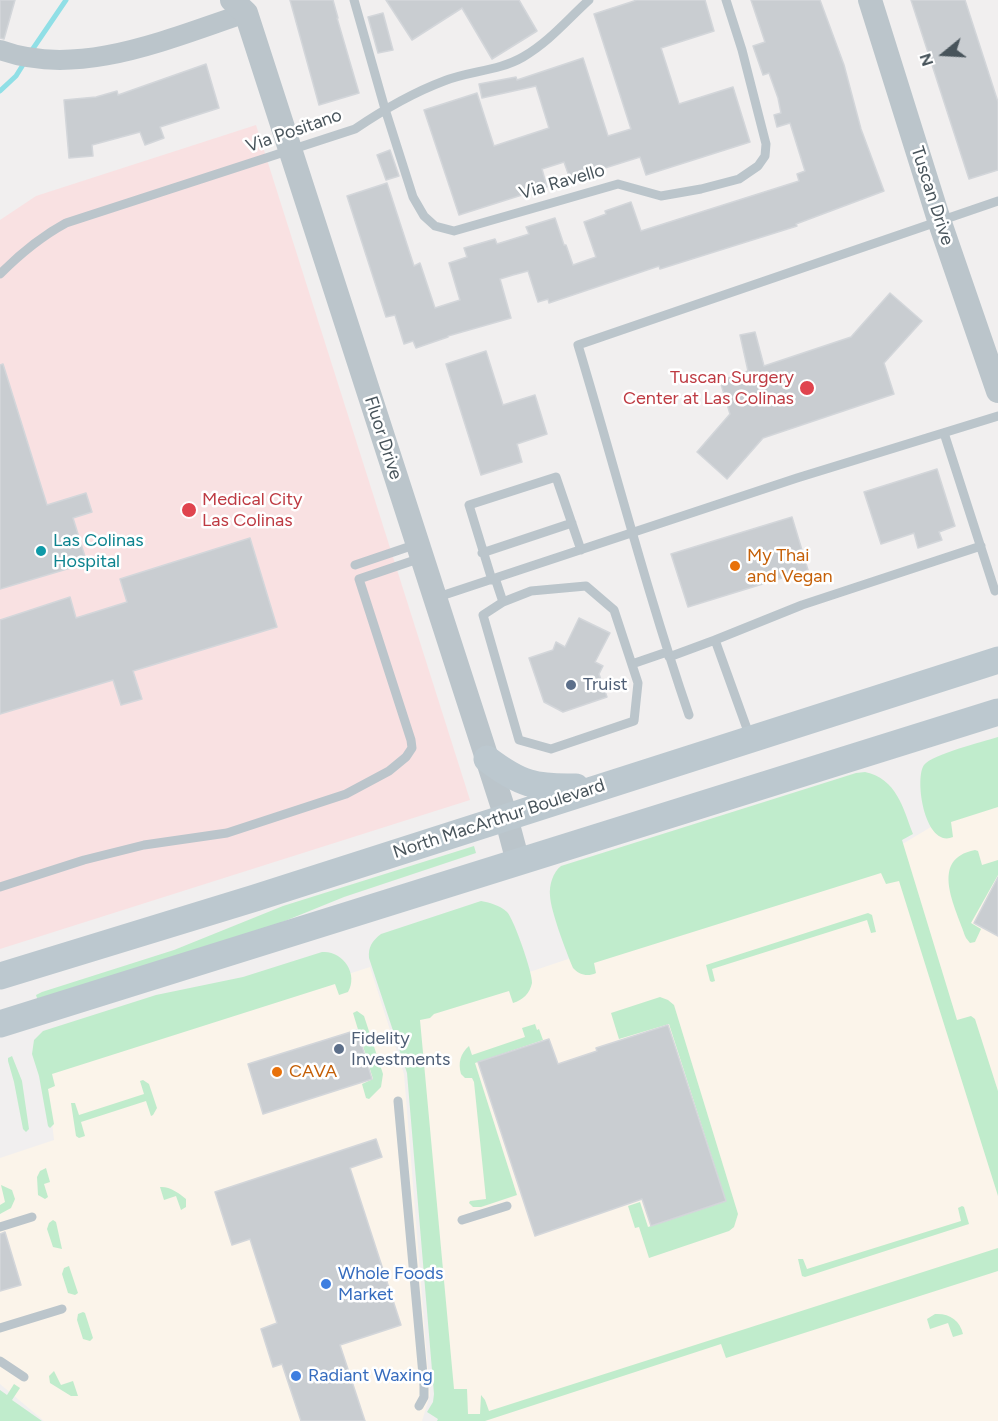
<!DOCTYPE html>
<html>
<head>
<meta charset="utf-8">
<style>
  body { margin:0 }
  #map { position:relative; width:998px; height:1421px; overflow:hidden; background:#f1efef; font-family:Figtree,sans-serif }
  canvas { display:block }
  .north { position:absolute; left:914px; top:24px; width:60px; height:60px; -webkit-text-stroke:4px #fff; paint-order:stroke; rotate:252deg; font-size:16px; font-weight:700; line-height:24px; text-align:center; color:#48545b }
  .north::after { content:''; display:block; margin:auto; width:21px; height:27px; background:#48545b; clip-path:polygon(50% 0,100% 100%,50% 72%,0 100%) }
</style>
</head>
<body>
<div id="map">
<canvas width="998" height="1421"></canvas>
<div class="north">N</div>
</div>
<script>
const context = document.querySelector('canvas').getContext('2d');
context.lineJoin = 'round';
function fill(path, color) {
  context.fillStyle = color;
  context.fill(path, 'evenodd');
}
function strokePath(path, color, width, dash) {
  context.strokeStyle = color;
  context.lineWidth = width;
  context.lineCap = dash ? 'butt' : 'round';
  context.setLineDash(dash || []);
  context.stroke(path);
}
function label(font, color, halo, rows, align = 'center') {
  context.font = font + ' Figtree,sans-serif';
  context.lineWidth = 5;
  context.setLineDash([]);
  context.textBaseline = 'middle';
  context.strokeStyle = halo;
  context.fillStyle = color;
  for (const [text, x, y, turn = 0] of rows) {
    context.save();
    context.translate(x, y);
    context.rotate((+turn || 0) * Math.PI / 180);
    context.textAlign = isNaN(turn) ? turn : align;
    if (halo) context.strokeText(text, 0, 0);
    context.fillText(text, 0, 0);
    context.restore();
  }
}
fill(new Path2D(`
  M 998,796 L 998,1421 L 443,1421 L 414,1011 L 894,849 L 963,808 Z
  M 370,967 L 404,1074 L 430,1395 L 422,1421 L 44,1421 L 0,1384 L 0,1158 L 54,1140 L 46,1072 Z`), '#fbf4ea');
fill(new Path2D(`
  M 256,125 L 470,800 L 0,949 L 0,220 L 36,196 Z`), '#f9e1e2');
fill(new Path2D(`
  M 998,737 L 998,807 L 951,822 L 953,837 C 925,849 914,779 924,765 C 933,754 982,742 998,737 Z
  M 865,772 C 897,779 903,808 913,834 L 902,840 L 957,1020 L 971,1016 L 975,1019 L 998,1091 L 998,1196 L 899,881 L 886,884 L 881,873 L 594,963 L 596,973 C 588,977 579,975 573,968 C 566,951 551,912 550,896 C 549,885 553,872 561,866 L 856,773 Z
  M 474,846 L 476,853 L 344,897 L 280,923 L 38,1001 L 36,995 L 42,992 L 174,950 L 283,906 Z
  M 975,850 L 978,851 L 982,865 L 998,860 L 998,875 L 971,923 L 981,929 L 975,942 L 970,943 L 966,938 C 956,908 928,859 975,850 Z
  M 481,901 C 491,903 499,905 507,912 C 514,919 533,974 532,983 C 530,993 523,1000 513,1003 L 509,991 L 434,1014 L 430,1018 L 420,1020 L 454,1389 L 467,1389 L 468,1414 L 480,1414 L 481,1395 L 485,1400 L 489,1411 L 998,1248 L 998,1271 L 726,1358 L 721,1344 L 485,1421 L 437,1421 L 438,1419 L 427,1412 L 433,1402 L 434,1394 L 407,1073 L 369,958 C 368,947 372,941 381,934 Z
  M 868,913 L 872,915 L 876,932 L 871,933 L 867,920 L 712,969 L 715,981 L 712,982 L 710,981 L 706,965 Z
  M 322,952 C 342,950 359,973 348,992 L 339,995 L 335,984 L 52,1074 L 55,1086 L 48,1089 L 54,1124 L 50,1128 L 48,1126 L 39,1076 L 32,1054 L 34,1040 L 43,1031 L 156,995 L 243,977 Z
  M 660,997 L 668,1000 L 674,1005 L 738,1214 L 734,1227 L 729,1231 L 649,1258 L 639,1227 L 635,1228 L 628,1206 L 640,1202 L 648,1227 L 726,1201 L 669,1024 L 619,1039 L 611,1013 Z
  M 357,1011 L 364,1016 L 383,1074 L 381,1087 L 369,1099 L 366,1098 L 362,1084 L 373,1079 L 353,1013 Z
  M 535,1024 L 537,1030 L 539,1029 L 543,1040 L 475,1063 L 517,1195 L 481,1207 L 473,1207 L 469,1203 L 470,1201 L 486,1199 L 474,1082 L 472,1078 L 465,1078 L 461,1074 C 458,1063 460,1054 469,1046 L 472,1055 L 525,1037 L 522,1028 Z
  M 12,1056 L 22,1081 L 29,1129 L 26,1132 L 23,1129 L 14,1082 L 8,1061 L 8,1058 Z
  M 143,1080 L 149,1084 L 157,1108 L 153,1115 L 151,1116 L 146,1101 L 81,1122 L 85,1136 L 79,1138 L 76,1136 L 71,1103 L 75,1103 L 79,1115 L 144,1094 L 140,1081 Z
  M 46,1168 L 50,1182 L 44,1184 L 48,1197 L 45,1199 L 38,1195 L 37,1177 L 40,1171 Z
  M 1,1185 L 12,1190 L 15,1199 L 11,1208 L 0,1214 L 0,1205 L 5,1202 Z
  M 160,1187 C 169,1186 179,1193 186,1199 L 186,1207 L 181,1210 L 176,1196 L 164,1200 Z
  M 962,1206 L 964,1207 L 969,1224 L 805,1277 L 802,1276 L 798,1259 L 803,1259 L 807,1269 L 961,1221 L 958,1208 Z
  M 53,1220 L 56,1222 L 62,1249 L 53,1247 L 47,1229 L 49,1223 Z
  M 69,1266 L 78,1293 L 75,1295 L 68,1293 L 62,1274 L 64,1268 Z
  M 83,1312 L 85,1313 L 93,1338 L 90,1341 L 83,1339 L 77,1320 L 78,1314 Z
  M 935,1314 C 949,1313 960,1320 963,1334 L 953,1337 L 948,1323 L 930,1329 L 927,1319 Z
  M 54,1371 L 61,1385 L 73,1381 L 78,1396 L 71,1396 L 50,1383 L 49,1376 Z
  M 14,1384 L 20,1388 L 12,1400 L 42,1421 L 0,1421 L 0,1390 L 7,1395 Z`), '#c0eccc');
strokePath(new Path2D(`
  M 30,53 L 66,0
  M 0,91 L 16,76 L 26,60`), '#90dfe6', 5);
const building = new Path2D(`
  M 0,0 L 15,0 L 4,39 L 0,38 Z
  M 290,0 L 333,0 L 338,18 L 337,18 L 359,93 L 319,105 Z
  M 386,0 L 519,0 L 537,31 L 492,59 L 462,8 L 412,40 Z
  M 637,0 L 705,0 L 714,31 L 661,48 L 679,104 L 733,87 L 750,142 L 646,175 L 640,157 L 570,179 L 564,162 L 542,169 L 547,187 L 459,215 L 424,110 L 477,93 L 494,146 L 549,128 L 536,86 L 482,98 L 479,84 L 516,77 L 517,80 L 583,58 L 608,136 L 631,129 L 594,14 Z
  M 751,0 L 820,0 L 844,65 L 861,129 L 884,191 L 796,224 L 797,226 L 660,269 L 659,266 L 549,303 L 548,299 L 538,302 L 528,271 L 513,275 L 500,279 L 511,318 L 448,336 L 448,337 L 416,348 L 413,341 L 404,344 L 395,315 L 386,317 L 347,196 L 387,183 L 414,266 L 420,263 L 435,308 L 460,300 L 449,263 L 467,257 L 464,248 L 495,239 L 497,244 L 529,234 L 526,227 L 555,218 L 564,245 L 566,245 L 573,265 L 596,257 L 584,222 L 606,214 L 605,211 L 631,202 L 641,231 L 799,181 L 797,174 L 805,171 L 790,123 L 777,127 L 774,115 L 781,113 L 778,98 L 769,73 L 763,75 L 753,46 L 765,42 Z
  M 911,0 L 965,0 L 998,102 L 998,170 L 969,179 Z
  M 383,13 L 393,50 L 378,53 L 368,17 Z
  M 206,64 L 219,108 L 160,127 L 164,138 L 145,145 L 140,132 L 92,145 L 93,156 L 69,158 L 64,100 L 96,97 L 117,91 L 118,95 Z
  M 390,150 L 399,176 L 386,180 L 377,155 Z
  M 890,293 L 922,321 L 884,363 L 894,394 L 763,438 L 727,479 L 697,452 L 730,414 L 720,381 L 748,371 L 740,335 L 755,332 L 764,366 L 851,337 Z
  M 486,351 L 503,405 L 535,395 L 547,434 L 517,444 L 522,462 L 481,475 L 446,364 Z
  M 3,364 L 47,505 L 86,493 L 92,512 L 73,518 L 87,563 L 0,589 L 0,365 Z
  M 937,469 L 955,526 L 939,532 L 942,540 L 918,548 L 914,533 L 881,544 L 864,492 Z
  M 792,517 L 808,570 L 688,607 L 671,554 Z
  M 250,538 L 277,627 L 133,671 L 142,699 L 121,705 L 113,680 L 0,714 L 0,620 L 70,597 L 76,618 L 127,602 L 120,579 Z
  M 579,618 L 610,633 L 595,662 L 603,666 L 599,674 L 607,697 L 563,712 L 544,702 L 529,658 L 553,650 L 556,642 L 565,647 Z
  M 998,877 L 998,936 L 974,923 Z
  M 668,1025 L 726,1201 L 651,1226 L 642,1199 L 535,1236 L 478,1062 L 549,1039 L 558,1064 L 597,1051 L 596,1048 Z
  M 357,1030 L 372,1079 L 263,1114 L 248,1064 Z
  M 376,1139 L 382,1157 L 350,1168 L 401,1325 L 340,1345 L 365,1421 L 301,1421 L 282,1364 L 273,1367 L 261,1329 L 277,1323 L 250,1239 L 232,1245 L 215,1192 Z
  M 5,1232 L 21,1285 L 0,1291 L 0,1234 Z`);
fill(building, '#c9cdd1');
strokePath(building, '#d3d6da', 1.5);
strokePath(new Path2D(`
  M 354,0 L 385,109 L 413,197 L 424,216 L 435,226 L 454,231 L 618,184 L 661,196 L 701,189 L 739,179 L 758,166 L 765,156 L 766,144 L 742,50 L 726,0
  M 0,274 C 21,253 40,237 66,223 L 355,129 C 383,110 412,93 444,81 C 469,71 499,71 523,57 C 549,42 567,20 589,0
  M 944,433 L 995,591
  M 482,553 L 572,523
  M 355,565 L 417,544
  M 495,578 L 503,602 L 483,615 L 519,740 L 551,749 L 634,721 L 638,683 L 614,610 L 586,586 L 531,591 L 503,602
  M 492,580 L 469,505 L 556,477 L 581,550
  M 435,598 L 797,478 L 998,416
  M 715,640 L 802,605 L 981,546
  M 669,657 L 715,640 L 750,737
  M 632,664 L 667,652
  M 689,715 C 647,593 615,468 578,345 L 998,201
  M 0,887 L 84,860 L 144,845 L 227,833 L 346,794 L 389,771 L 406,757 L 412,748 L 411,740 L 359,579 L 421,558
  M 398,1101 L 424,1386 L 424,1397 L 419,1406
  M 462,1220 L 507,1206
  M 0,1227 L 32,1217
  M 0,1328 L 62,1309
  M 0,1361 L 24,1377`), '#bbc5cb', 9);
strokePath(new Path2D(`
  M 0,50 C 79,79 170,38 246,13`), '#bbc5cb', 20);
strokePath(new Path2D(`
  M 232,0 L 246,13 L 506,817 L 518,862
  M 870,0 L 939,220 L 998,391`), '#bbc5cb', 24);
strokePath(new Path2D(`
  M 487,759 C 520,784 535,788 576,787
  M 0,976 L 255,898 L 998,660
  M 0,1024 L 998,712`), '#bcc8cf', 27);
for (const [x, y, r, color] of [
  [807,388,8,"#e0444e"],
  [189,510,8,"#e0444e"],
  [41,551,6,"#0f9aa8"],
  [735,566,6,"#e8710a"],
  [571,685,6,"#5c6f8a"],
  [339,1049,6,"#5c6f8a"],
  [277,1072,6,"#e8710a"],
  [326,1284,6,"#3f7fe0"],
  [296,1376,6,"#3f7fe0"]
]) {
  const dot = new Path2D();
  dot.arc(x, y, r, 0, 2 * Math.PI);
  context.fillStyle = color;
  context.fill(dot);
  strokePath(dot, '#fff', 2);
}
label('18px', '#48545b', '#fff', [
  ["Via Positano",294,131,-19],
  ["Via Ravello",562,182,-16],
  ["Tuscan Drive",932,196,72],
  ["Fluor Drive",383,438,72],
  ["North MacArthur Boulevard",499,819,-18]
]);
label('18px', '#be3a42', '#fff', [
  ["Tuscan Surgery",794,378],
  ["Center at Las Colinas",794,399],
  ["Medical City",202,500,"left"],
  ["Las Colinas",202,521,"left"]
], 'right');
label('18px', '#0d838f', '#fff', [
  ["Las Colinas",53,541],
  ["Hospital",53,562]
], 'left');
label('18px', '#c56008', '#fff', [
  ["My Thai",747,556],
  ["and Vegan",747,577],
  ["CAVA",289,1072]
], 'left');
label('18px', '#4e5e75', '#fff', [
  ["Truist",583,685],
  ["Fidelity",351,1039],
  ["Investments",351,1060]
], 'left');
label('18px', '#366cbe', '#fff', [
  ["Whole Foods",338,1274],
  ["Market",338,1295],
  ["Radiant Waxing",308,1376]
], 'left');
</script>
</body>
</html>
